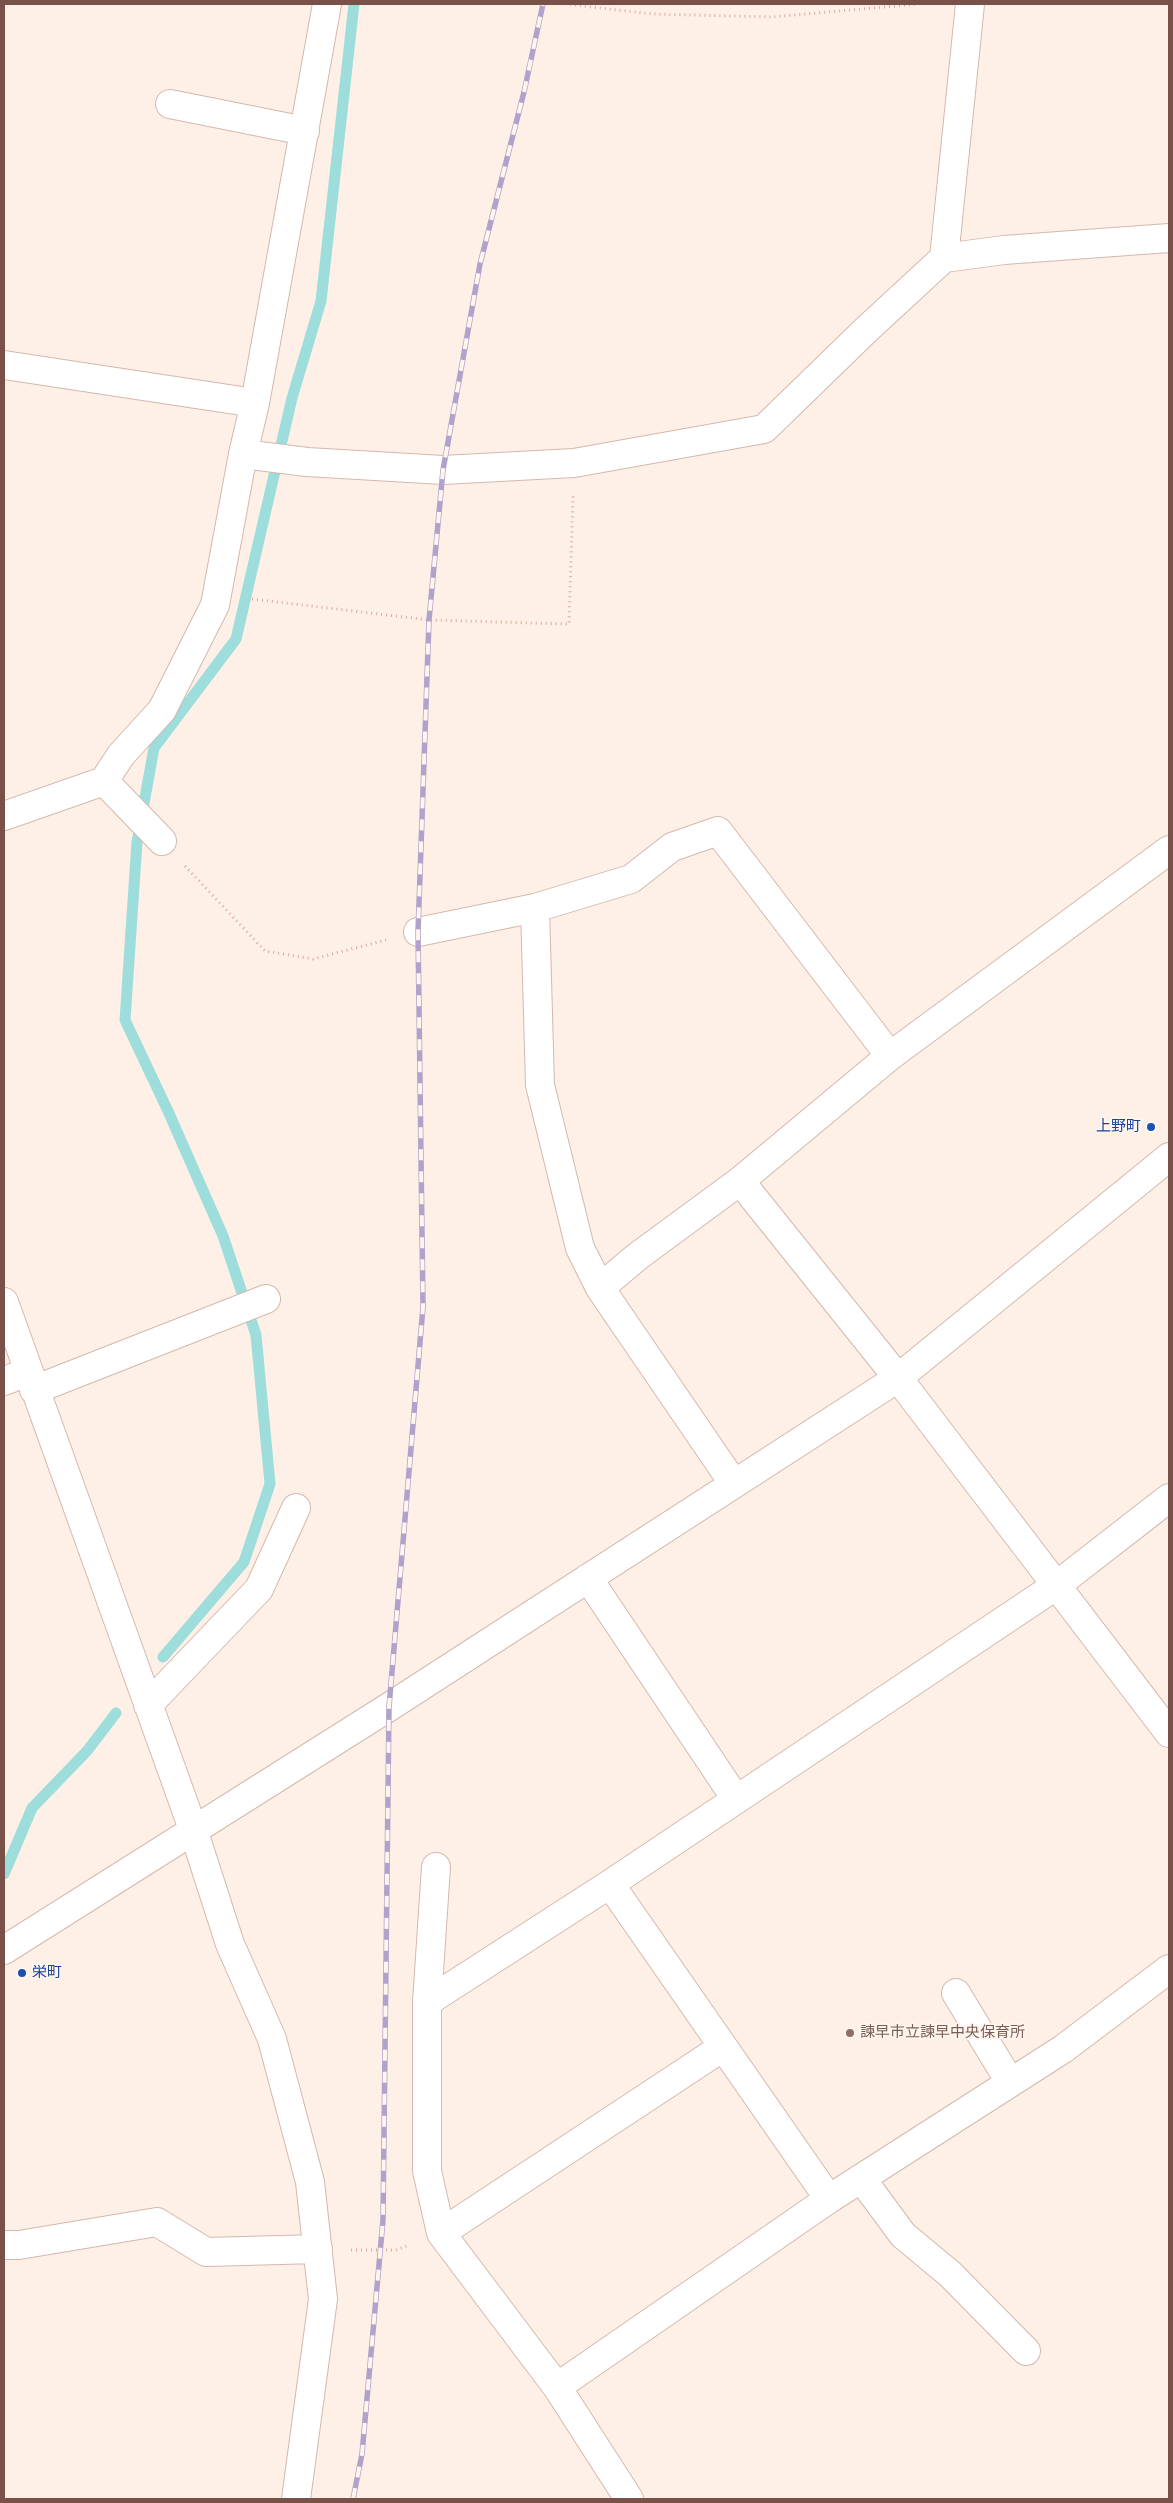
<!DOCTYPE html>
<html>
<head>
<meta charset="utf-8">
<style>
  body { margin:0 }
  #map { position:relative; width:1173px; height:2503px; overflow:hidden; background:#fef0e6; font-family:Manrope,sans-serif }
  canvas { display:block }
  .frame { position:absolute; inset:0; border:5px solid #7a5148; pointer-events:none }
</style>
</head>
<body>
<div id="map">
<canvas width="1173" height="2503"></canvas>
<div class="frame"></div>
</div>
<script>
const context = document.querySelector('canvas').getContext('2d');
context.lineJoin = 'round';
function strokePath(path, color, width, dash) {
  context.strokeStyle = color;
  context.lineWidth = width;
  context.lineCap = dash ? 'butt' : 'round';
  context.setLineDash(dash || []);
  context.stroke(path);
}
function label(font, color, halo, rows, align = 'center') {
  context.font = font + ' Manrope,"Noto Sans JP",sans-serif';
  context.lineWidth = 4;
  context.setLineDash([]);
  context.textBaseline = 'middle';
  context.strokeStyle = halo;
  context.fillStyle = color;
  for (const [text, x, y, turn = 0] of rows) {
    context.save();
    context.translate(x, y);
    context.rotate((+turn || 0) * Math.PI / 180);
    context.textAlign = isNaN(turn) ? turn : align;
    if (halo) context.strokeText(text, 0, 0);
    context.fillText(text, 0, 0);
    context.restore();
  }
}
strokePath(new Path2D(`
  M 163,1657 L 244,1562 L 270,1484 L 256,1335 L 223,1236 L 168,1111 L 125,1020 L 137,842 L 154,748 L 236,639 L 292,398 L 321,301 L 354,4
  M 4,1874 L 32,1808 L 87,1751 L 116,1713`), '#9ddddb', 11);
const minor = new Path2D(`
  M 170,104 L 305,131
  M 944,258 L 970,4
  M 4,365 L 255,403
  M 243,454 L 307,462 L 443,470 L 574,463 L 764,429 L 867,329 L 944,258 L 1004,250 L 1169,238
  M 104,781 L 162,841
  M 4,816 L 104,781 L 121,755 L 162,710 L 215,605 L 243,454 L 255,403 L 327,4
  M 535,908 L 631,879 L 672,847 L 718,831 L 890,1056
  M 418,932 L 535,908 L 540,1085 L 580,1248 L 600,1288 L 638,1256 L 740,1181 L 890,1056 L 1169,850
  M 740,1181 L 898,1378 L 1169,1733
  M 600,1288 L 734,1484
  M 4,1302 L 193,1829 L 230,1944 L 272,2039 L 310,2182 L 323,2299 L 296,2499
  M 4,1381 L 28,1372
  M 34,1390 L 266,1299
  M 588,1578 L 736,1799
  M 148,1705 L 259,1589 L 296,1508
  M 436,1867 L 427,2002 L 427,2171 L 441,2233 L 557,2387 L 629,2499
  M 610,1884 L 829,2199
  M 4,1950 L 389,1707 L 898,1378 L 1169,1157
  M 956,1993 L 1010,2082
  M 427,2002 L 610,1884 L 1057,1585 L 1169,1498
  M 861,2178 L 903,2235 L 950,2274 L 1026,2351
  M 441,2233 L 723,2047
  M 4,2245 L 19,2245 L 157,2222 L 206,2252 L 318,2249
  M 557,2387 L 829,2199 L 1063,2049 L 1169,1969`);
strokePath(minor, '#d4b8ad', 30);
strokePath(new Path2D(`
  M 565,4 L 653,14 L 772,17 L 918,4
  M 252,599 L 429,620 L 569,624 L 573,496
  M 185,866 L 265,951 L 313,959 L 386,940
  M 351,2250 L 396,2250 L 409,2245`), '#dbaa9d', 3, [1, 4]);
strokePath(minor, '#fff', 28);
const rail = new Path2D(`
  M 353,2499 L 362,2454 L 383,2220 L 389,1707 L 423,1307 L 418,932 L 429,620 L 443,470 L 480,264 L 524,92 L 543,4`);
strokePath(rail, '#b0a2ca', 5.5);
strokePath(rail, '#fff5ee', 4, [11]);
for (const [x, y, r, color] of [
  [1151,1127,5,"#1a4fb4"],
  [22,1973,5,"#1a4fb4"],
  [850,2033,5,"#8d6e63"]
]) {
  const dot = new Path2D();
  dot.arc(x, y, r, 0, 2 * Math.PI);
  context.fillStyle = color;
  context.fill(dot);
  strokePath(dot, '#fff5ee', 2);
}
label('15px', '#164399', '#fff5ee', [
  ["上野町",1141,1127],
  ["栄町",32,1973,"left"]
], 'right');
label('15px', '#785e54', '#fff5ee', [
  ["諫早市立諫早中央保育所",860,2033]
], 'left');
</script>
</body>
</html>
